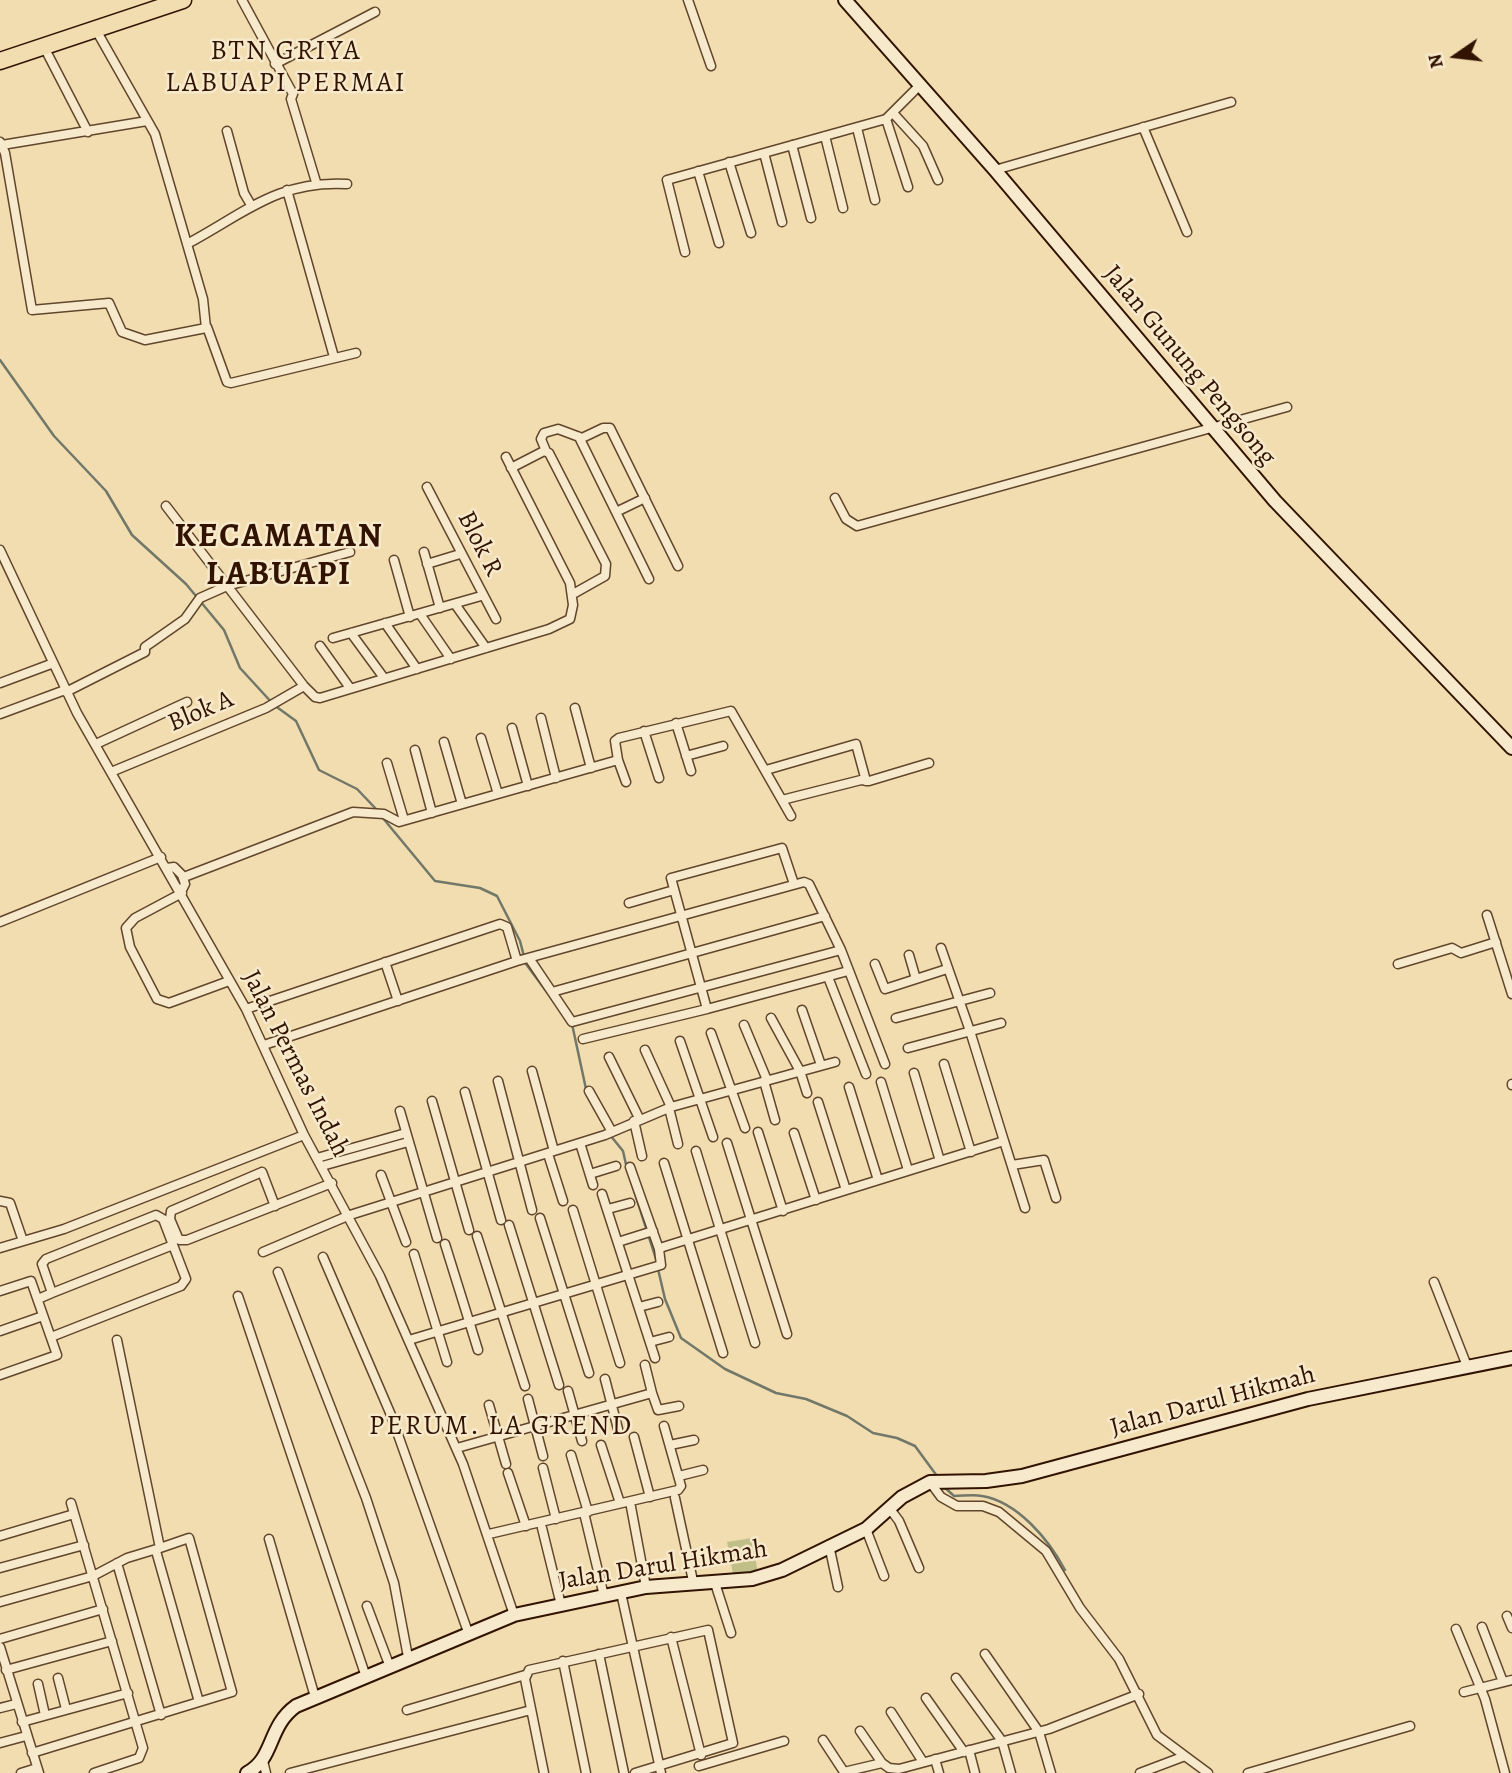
<!DOCTYPE html>
<html>
<head>
<meta charset="utf-8">
<style>
  body { margin:0 }
  #map { position:relative; width:1512px; height:1773px; overflow:hidden; background:#f2ddb0; font-family:Alegreya,serif }
  canvas { display:block }
  .north { position:absolute; left:1421px; top:21px; width:70px; height:70px; -webkit-text-stroke:5px #f7e9cc; paint-order:stroke; rotate:256deg; font-size:19px; font-weight:700; line-height:28px; text-align:center; color:#311300 }
  .north::after { content:''; display:block; margin:auto; width:24px; height:32px; background:#311300; clip-path:polygon(50% 0,100% 100%,50% 72%,0 100%) }
</style>
</head>
<body>
<div id="map">
<canvas width="1512" height="1773"></canvas>
<div class="north">N</div>
</div>
<script>
const context = document.querySelector('canvas').getContext('2d');
context.lineJoin = 'round';
function fill(path, color) {
  context.fillStyle = color;
  context.fill(path, 'evenodd');
}
function strokePath(path, color, width, dash) {
  context.strokeStyle = color;
  context.lineWidth = width;
  context.lineCap = dash ? 'butt' : 'round';
  context.setLineDash(dash || []);
  context.stroke(path);
}
function label(font, color, halo, rows, align = 'center') {
  context.font = font + ' Alegreya,serif';
  context.lineWidth = 5;
  context.setLineDash([]);
  context.textBaseline = 'middle';
  context.strokeStyle = halo;
  context.fillStyle = color;
  for (const [text, x, y, turn = 0] of rows) {
    context.save();
    context.translate(x, y);
    context.rotate((+turn || 0) * Math.PI / 180);
    context.textAlign = isNaN(turn) ? turn : align;
    if (halo) context.strokeText(text, 0, 0);
    context.fillText(text, 0, 0);
    context.restore();
  }
}
fill(new Path2D(`
  M 752,1538 L 758,1574 L 734,1579 L 727,1542 Z`), '#bfbf87');
strokePath(new Path2D(`
  M 0,360 L 54,436 L 106,491 L 132,535 L 186,584 L 224,630 L 240,668 L 274,705 L 296,721 L 319,770 L 357,789 L 378,811
  M 382,817 L 435,881 L 480,888 L 497,896 L 520,941 L 526,964 L 555,1003
  M 572,1024 L 586,1089
  M 594,1108 L 603,1124
  M 610,1135 L 623,1151 L 627,1169
  M 629,1175 L 657,1262
  M 658,1269 L 665,1299 L 681,1338 L 725,1369 L 776,1393 L 806,1399 L 847,1416 L 873,1433 L 897,1438 L 915,1446 L 937,1476
  M 942,1485 L 954,1496 C 963,1496 973,1494 982,1496 C 1018,1502 1049,1540 1065,1570`), '#717869', 2.5);
const street = new Path2D(`
  M 242,0 L 293,94 L 291,99 L 316,182
  M 688,0 L 711,66
  M 44,47 L 88,132
  M 275,64 L 375,12
  M 893,113 L 923,146 L 938,180
  M 886,119 L 908,187
  M 1143,127 L 1187,232
  M 857,128 L 875,200
  M 227,131 L 244,193 L 251,205
  M 825,136 L 843,208
  M 0,142 L 5,153 L 32,310 L 109,303 L 122,332 L 145,340 L 206,328 L 203,299 L 155,134 L 96,30
  M 2,145 L 147,121
  M 792,145 L 811,218
  M 764,153 L 782,222
  M 729,162 L 751,233
  M 995,170 L 1231,102
  M 698,171 L 719,243
  M 287,190 L 334,357
  M 187,244 C 245,213 278,180 347,184
  M 685,252 L 667,180 L 886,119 L 919,86
  M 207,327 L 227,382 L 231,383 L 356,353
  M 579,437 L 649,579
  M 546,451 L 541,439 L 544,433 L 558,429 L 582,438 L 603,428 L 610,428 L 678,566
  M 511,468 L 544,451 L 549,453 L 606,564 L 605,576 L 573,594
  M 427,487 L 496,619
  M 835,498 L 846,519 L 857,526 L 1287,407
  M 166,506 L 304,686 L 315,697 L 320,698 L 549,629 L 570,619 L 573,605 L 570,583 L 506,457
  M 616,512 L 645,498
  M 0,550 L 77,713 L 246,1009 L 304,1135 L 380,1276 L 463,1464 L 514,1615
  M 424,552 L 440,608
  M 394,560 L 410,617
  M 427,564 L 460,554
  M 455,604 L 486,648
  M 420,614 L 451,659
  M 385,623 L 417,669
  M 351,633 L 384,678
  M 333,638 L 481,596
  M 320,646 L 350,688
  M 0,683 L 51,664
  M 66,692 L 145,652 L 145,647 L 185,619 L 200,598 L 227,586 L 350,552
  M 575,708 L 591,768
  M 0,714 L 65,690
  M 541,718 L 556,778
  M 676,723 L 691,771
  M 512,728 L 528,786
  M 644,731 L 659,778
  M 481,738 L 498,794
  M 444,742 L 462,804
  M 96,744 L 187,702
  M 415,750 L 432,813
  M 686,756 L 723,746
  M 387,763 L 404,820
  M 766,770 L 856,744 L 866,781
  M 111,772 L 266,708 L 304,686
  M 626,782 L 618,760 L 615,741 L 619,738 L 731,711 L 791,816
  M 782,800 L 861,780 L 869,781 L 929,763
  M 167,868 L 174,867 L 182,875 L 185,884 L 181,892
  M 184,877 L 353,812 L 384,814 L 399,822 L 618,760
  M 182,893 L 135,918 L 126,928 L 130,947 L 157,999 L 169,1003 L 229,981
  M 629,903 L 674,890
  M 1487,915 L 1512,994
  M 0,922 L 161,857
  M 909,955 L 916,979
  M 529,958 L 572,1022 L 841,950
  M 385,962 L 398,1001
  M 875,964 L 885,989 L 947,969
  M 1398,964 L 1452,948 L 1461,953 L 1496,942
  M 828,977 L 866,1074
  M 552,992 L 825,916
  M 246,1009 L 500,924 L 507,927 L 517,961
  M 707,1009 L 848,971
  M 802,1010 L 821,1065
  M 771,1018 L 800,1071 L 807,1093
  M 896,1018 L 990,993
  M 744,1025 L 767,1080
  M 711,1033 L 745,1128
  M 583,1039 L 707,1009 L 671,878 L 782,848 L 794,884
  M 680,1041 L 713,1137
  M 264,1045 L 517,961 L 804,882 L 809,884 L 841,950 L 885,1064
  M 908,1048 L 1001,1023
  M 645,1050 L 671,1107
  M 609,1057 L 639,1118
  M 944,1064 L 971,1152
  M 532,1071 L 554,1151
  M 914,1073 L 940,1161
  M 498,1081 L 532,1210
  M 764,1081 L 775,1120
  M 881,1082 L 908,1170
  M 1512,1085 L 1512,1084
  M 849,1087 L 878,1180
  M 589,1091 L 612,1132
  M 465,1092 L 501,1220
  M 432,1101 L 469,1230
  M 818,1102 L 846,1190
  M 669,1108 L 678,1144
  M 400,1111 L 437,1238
  M 634,1121 L 642,1156
  M 758,1132 L 783,1211
  M 794,1133 L 816,1200
  M 1004,1141 L 1025,1208
  M 580,1143 L 593,1185
  M 727,1143 L 787,1334
  M 696,1151 L 755,1343
  M 548,1154 L 563,1201
  M 317,1158 L 406,1133
  M 664,1163 L 723,1353
  M 1012,1165 L 1044,1160 L 1056,1198
  M 322,1166 L 408,1142
  M 630,1167 L 659,1249
  M 590,1174 L 616,1166
  M 381,1175 L 406,1242
  M 602,1194 L 655,1358
  M 0,1201 L 10,1203 L 23,1241
  M 275,1206 L 262,1172 L 171,1211 L 170,1219 L 179,1240 L 187,1240 L 332,1183
  M 608,1209 L 630,1203
  M 573,1210 L 620,1363
  M 540,1218 L 589,1373
  M 509,1225 L 559,1385
  M 477,1236 L 525,1386
  M 618,1242 L 653,1231
  M 445,1244 L 478,1350
  M 0,1248 L 64,1229 L 304,1135
  M 263,1252 L 350,1215 L 605,1135 L 671,1107 L 835,1062
  M 414,1254 L 447,1362
  M 323,1257 L 391,1415 L 468,1632
  M 278,1272 L 366,1498 L 394,1583 L 408,1657
  M 1434,1282 L 1467,1366
  M 0,1291 L 31,1281 L 57,1355 L 0,1375
  M 52,1293 L 173,1245
  M 238,1296 L 366,1677
  M 38,1299 L 52,1293 L 42,1264 L 46,1259 L 156,1215 L 163,1219 L 186,1279 L 181,1286 L 51,1337
  M 639,1307 L 658,1302
  M 0,1331 L 43,1316
  M 409,1340 L 661,1265 L 659,1249 L 663,1247 L 1004,1141 L 970,1031 L 941,948
  M 650,1342 L 669,1337
  M 605,1379 L 618,1429
  M 568,1391 L 582,1441
  M 652,1393 L 658,1410 L 679,1406
  M 528,1399 L 543,1456
  M 489,1405 L 506,1464
  M 634,1437 L 650,1497
  M 601,1445 L 620,1503
  M 670,1445 L 694,1440
  M 457,1448 L 652,1393 L 645,1365
  M 571,1455 L 588,1512
  M 543,1468 L 556,1519
  M 508,1473 L 526,1526
  M 679,1476 L 703,1470
  M 930,1482 L 941,1497 L 957,1506 L 983,1506 L 999,1512 L 1046,1551 L 1080,1608 L 1119,1659 L 1157,1735 L 1185,1756 L 1140,1773
  M 675,1498 L 693,1581
  M 71,1503 L 143,1748 L 139,1758 L 94,1773
  M 631,1507 L 646,1587
  M 890,1509 L 899,1521 L 919,1568
  M 585,1517 L 604,1596
  M 542,1528 L 561,1605
  M 866,1529 L 884,1576
  M 489,1534 L 678,1490 L 681,1486 L 664,1426
  M 0,1536 L 74,1514
  M 269,1539 L 315,1697
  M 829,1545 L 838,1587
  M 156,1551 L 199,1702 L 232,1692 L 189,1538 L 160,1548
  M 117,1563 L 161,1715
  M 0,1568 L 84,1545
  M 714,1580 L 731,1633
  M 621,1593 L 661,1773
  M 0,1602 L 93,1576 L 127,1558 L 160,1548 L 117,1340
  M 367,1606 L 390,1667
  M 1507,1616 L 1512,1628
  M 1482,1627 L 1503,1682
  M 1456,1629 L 1485,1699 L 1505,1773
  M 671,1637 L 701,1755
  M 0,1639 L 103,1609
  M 0,1647 L 39,1773
  M 599,1654 L 624,1773
  M 985,1654 L 1039,1732 L 1051,1773
  M 563,1661 L 586,1773
  M 6,1670 L 112,1641
  M 58,1678 L 66,1709
  M 956,1678 L 1002,1741 L 1011,1773
  M 38,1684 L 45,1715
  M 1464,1692 L 1512,1680
  M 926,1698 L 964,1752
  M 0,1708 L 16,1704
  M 407,1710 L 525,1675
  M 891,1712 L 923,1762
  M 22,1722 L 128,1693
  M 860,1731 L 882,1763
  M 823,1740 L 844,1772 L 882,1763 L 889,1768 L 899,1769 L 1049,1729 L 1139,1694
  M 0,1743 L 26,1736
  M 969,1750 L 975,1773
  M 32,1753 L 199,1702
  M 1185,1756 L 1208,1773
  M 935,1759 L 939,1773
  M 263,1761 L 266,1773
  M 699,1766 L 784,1741
  M 21,1773 L 37,1768
  M 290,1773 L 531,1710
  M 544,1773 L 525,1679 L 529,1670 L 708,1630 L 733,1743 L 635,1773
  M 1248,1773 L 1410,1726`);
const secondary = new Path2D(`
  M 845,0 L 995,170 L 1275,501 L 1512,748
  M 247,1773 C 275,1758 267,1727 296,1706 L 514,1615 L 646,1587 L 752,1579 L 782,1570 L 866,1529 L 902,1497 L 930,1482 L 986,1481 L 1022,1476 L 1308,1399 L 1512,1358`);
const highway = new Path2D(`
  M 0,61 L 183,0`);
strokePath(street, '#61462c', 11);
strokePath(secondary, '#311300', 16);
strokePath(highway, '#311300', 19);
strokePath(street, '#f7e9cc', 8);
strokePath(secondary, '#f7e9cc', 12);
strokePath(highway, '#f2ddb0', 16);
label('26px', '#311300', '#f7e9cc', [
  ["Jalan Gunung Pengsong",1189,366,50],
  ["Blok R",479,544,63],
  ["Blok A",201,712,-23],
  ["Jalan Permas Indah",295,1064,63],
  ["Jalan Darul Hikmah",1213,1402,-15],
  ["Jalan Darul Hikmah",663,1566,-9]
]);
context.letterSpacing = '2px';
label('28px', '#311300', '#f7e9cc', [
  ["BTN GRIYA",286,52],
  ["LABUAPI PERMAI",286,84],
  ["PERUM. LA GREND",501,1427]
]);
context.letterSpacing = '0px';
context.letterSpacing = '2px';
label('bold 33px', '#311300', '#f7e9cc', [
  ["KECAMATAN",279,538],
  ["LABUAPI",279,576]
]);
context.letterSpacing = '0px';
</script>
</body>
</html>
